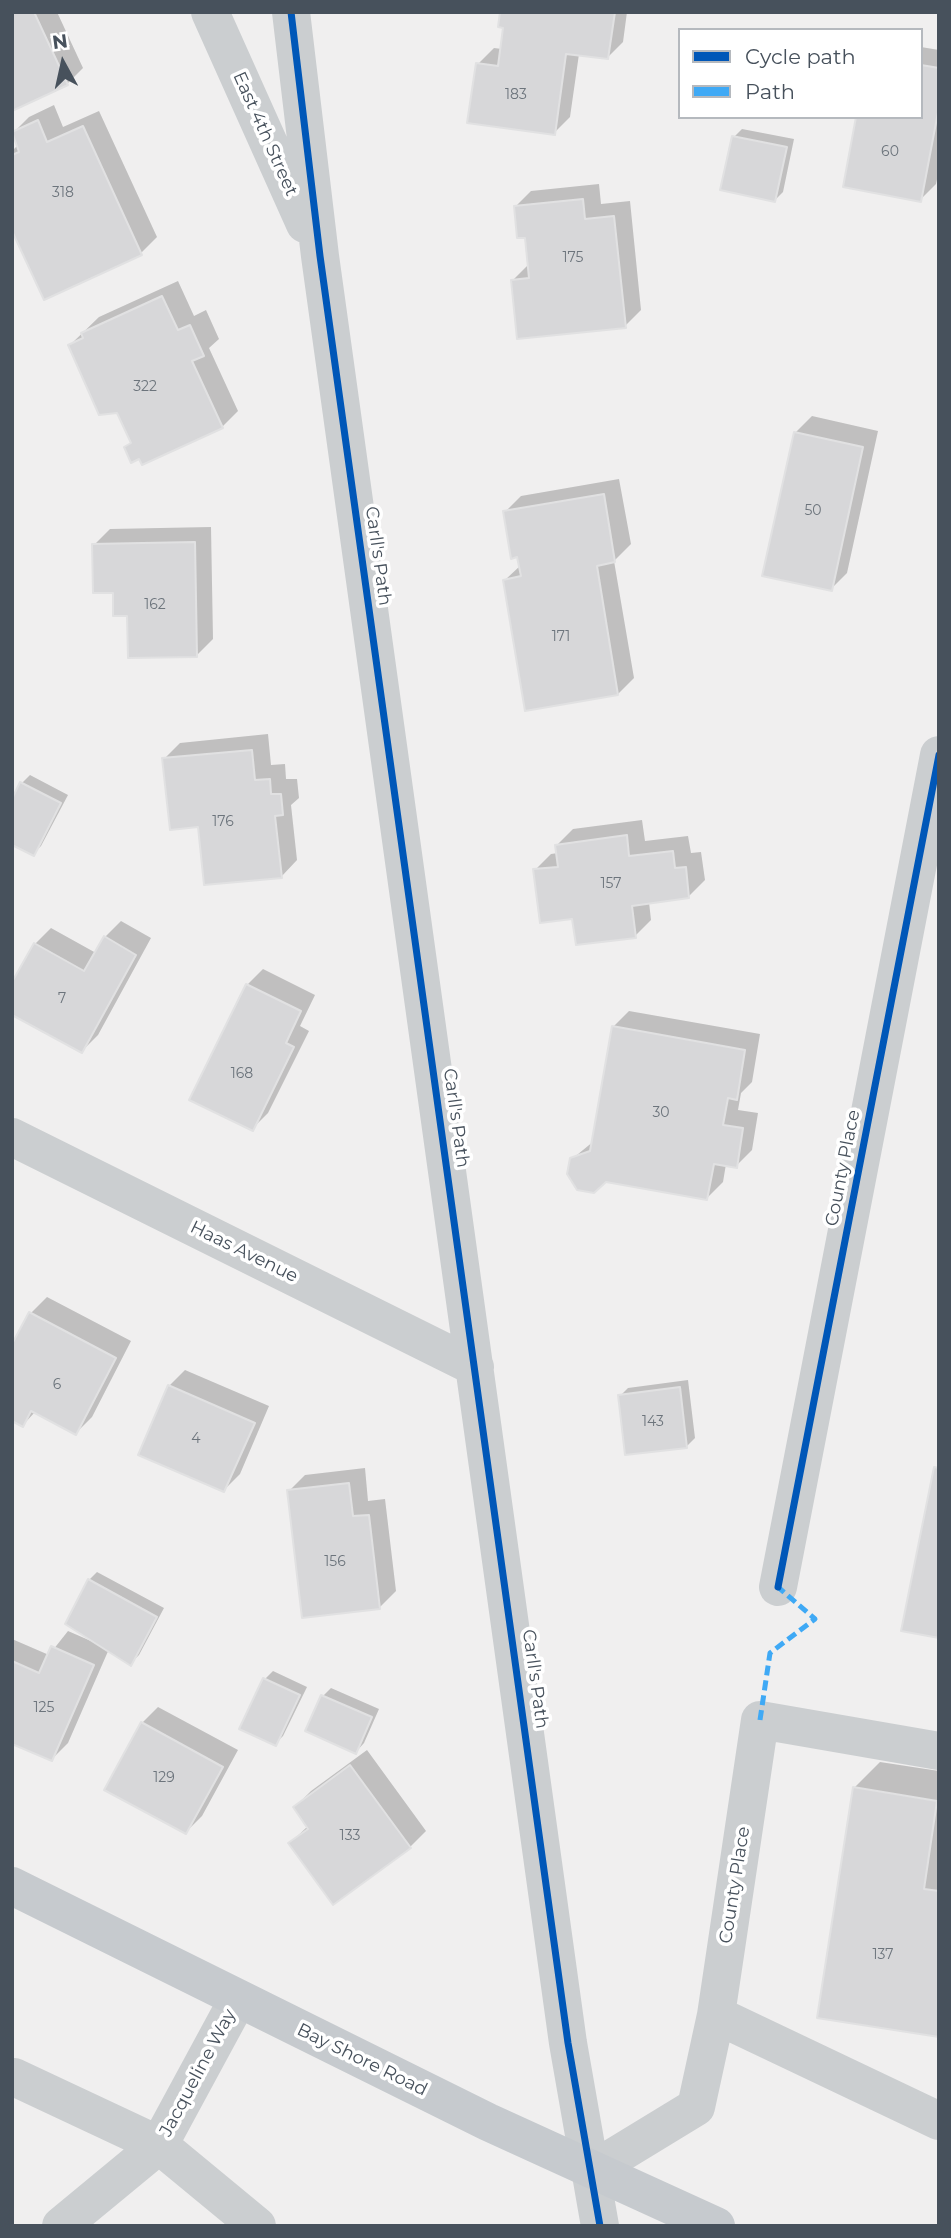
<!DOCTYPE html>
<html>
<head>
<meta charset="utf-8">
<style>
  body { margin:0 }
  #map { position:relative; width:951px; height:2238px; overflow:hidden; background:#f0efef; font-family:Montserrat,sans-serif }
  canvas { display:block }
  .frame { position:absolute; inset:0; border:14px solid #47515c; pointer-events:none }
  .legend { position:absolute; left:678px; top:28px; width:245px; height:91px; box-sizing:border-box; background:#fff; border:2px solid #b5b9be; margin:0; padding:9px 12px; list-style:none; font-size:21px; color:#47515c }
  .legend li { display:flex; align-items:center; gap:14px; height:35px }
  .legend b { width:35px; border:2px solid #b5b9be }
  .north { position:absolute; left:28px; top:28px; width:70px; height:70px; -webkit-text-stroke:5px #fff; paint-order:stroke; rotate:352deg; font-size:19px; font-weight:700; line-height:28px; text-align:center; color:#47515c }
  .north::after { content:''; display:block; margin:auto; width:24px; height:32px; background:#47515c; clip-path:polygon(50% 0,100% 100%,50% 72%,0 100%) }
</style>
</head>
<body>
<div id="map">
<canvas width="951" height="2238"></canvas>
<div class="frame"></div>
<ul class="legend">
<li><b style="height:9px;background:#0057b8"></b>Cycle path</li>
<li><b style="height:9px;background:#3fa9f5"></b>Path</li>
</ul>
<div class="north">N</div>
</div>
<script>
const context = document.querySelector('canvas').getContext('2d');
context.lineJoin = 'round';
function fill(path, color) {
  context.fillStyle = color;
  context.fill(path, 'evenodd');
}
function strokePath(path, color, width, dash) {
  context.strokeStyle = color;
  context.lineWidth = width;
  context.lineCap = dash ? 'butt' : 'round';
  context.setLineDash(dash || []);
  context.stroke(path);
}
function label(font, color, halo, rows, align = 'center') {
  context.font = font + ' Montserrat,sans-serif';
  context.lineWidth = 7;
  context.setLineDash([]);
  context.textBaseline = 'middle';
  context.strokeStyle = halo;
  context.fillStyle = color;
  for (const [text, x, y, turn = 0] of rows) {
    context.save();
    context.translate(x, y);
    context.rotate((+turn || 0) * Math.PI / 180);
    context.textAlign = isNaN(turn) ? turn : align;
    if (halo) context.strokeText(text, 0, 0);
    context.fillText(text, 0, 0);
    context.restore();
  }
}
fill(new Path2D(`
  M 12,12 L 57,12 L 83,68 L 67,84 Z
  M 502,12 L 627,12 L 623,42 L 607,58 L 579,54 L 570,117 L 554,133 L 478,64 L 494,48 L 502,49 L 505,26 Z
  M 921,47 L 939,50 L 939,170 L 936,184 L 920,200 Z
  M 54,105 L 63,127 L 99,111 L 157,237 L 141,253 L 45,298 L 12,226 L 12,151 L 18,145 L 13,133 L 29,117 Z
  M 742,129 L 794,139 L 783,192 L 775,200 L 734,137 Z
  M 599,184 L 601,204 L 630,201 L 641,310 L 625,326 L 513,280 L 529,264 L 526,236 L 515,207 L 531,191 Z
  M 178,281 L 194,316 L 206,310 L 219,339 L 209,348 L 238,411 L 222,427 L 140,457 L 126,447 L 132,441 L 118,411 L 70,345 L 99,317 Z
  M 812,416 L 878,431 L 847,573 L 831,589 L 796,432 Z
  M 619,479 L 631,544 L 614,561 L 634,678 L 618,694 L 505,580 L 521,565 L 505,512 L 521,496 Z
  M 211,527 L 213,639 L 197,655 L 129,615 L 94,545 L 110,529 Z
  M 268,734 L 271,765 L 285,764 L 286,779 L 297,779 L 299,798 L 291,805 L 297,860 L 281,877 L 200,825 L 164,759 L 180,743 Z
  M 30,775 L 68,795 L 41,846 L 33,854 L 22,783 Z
  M 642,820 L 645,841 L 688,836 L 691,853 L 701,852 L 705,880 L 689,896 L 649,902 L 651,920 L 635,936 L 573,917 L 535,870 L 551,854 L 558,853 L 557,845 L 573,829 Z
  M 121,921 L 151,938 L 98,1035 L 82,1051 L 35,944 L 51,928 L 96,953 L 105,937 Z
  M 263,969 L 315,995 L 300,1026 L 309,1031 L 268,1113 L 252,1129 L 247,985 Z
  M 629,1011 L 760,1034 L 752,1082 L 741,1093 L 738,1110 L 758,1113 L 752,1150 L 736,1166 L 726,1164 L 723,1182 L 707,1198 L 572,1159 L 594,1141 L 613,1027 Z
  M 47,1297 L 131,1341 L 92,1417 L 76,1433 L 35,1412 L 23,1425 L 31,1313 Z
  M 185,1370 L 269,1406 L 240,1474 L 224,1490 L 169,1386 Z
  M 688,1380 L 695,1438 L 687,1446 L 620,1396 L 628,1388 Z
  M 365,1468 L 368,1501 L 385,1499 L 396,1591 L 380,1607 L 289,1491 L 305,1475 Z
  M 97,1572 L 164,1608 L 139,1655 L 131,1663 L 109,1649 L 68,1743 L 52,1759 L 12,1742 L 12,1639 L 49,1655 L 68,1631 L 91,1641 L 89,1580 Z
  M 273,1671 L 307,1687 L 283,1736 L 275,1744 L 265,1679 Z
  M 331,1688 L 379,1709 L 364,1743 L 356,1752 L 323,1696 Z
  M 158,1707 L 238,1750 L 202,1816 L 186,1832 L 142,1723 Z
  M 367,1750 L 426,1831 L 410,1847 L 290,1843 L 308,1826 L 295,1807 L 311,1791 Z
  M 880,1762 L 939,1771 L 939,2035 L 854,1788 Z`), '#0003');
const building = new Path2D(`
  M 12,12 L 34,12 L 68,85 L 12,111 Z
  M 500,12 L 615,12 L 608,59 L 566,54 L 555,135 L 467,123 L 476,63 L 498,66 L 503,28 L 498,27 Z
  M 921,65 L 939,68 L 939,107 L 921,202 L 843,187 L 856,117 L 921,117 Z
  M 38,120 L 47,142 L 83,126 L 142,255 L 44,300 L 12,231 L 12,155 L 19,152 L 12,132 Z
  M 732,136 L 787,147 L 775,202 L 720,190 Z
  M 583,199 L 585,219 L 614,216 L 626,328 L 517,339 L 511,280 L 529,278 L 525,238 L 517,238 L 514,206 Z
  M 162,296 L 178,330 L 190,325 L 204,356 L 192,361 L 223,428 L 142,465 L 139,459 L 131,463 L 124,447 L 131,443 L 117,413 L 99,415 L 68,345 L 83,338 L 81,333 Z
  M 794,432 L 863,447 L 832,591 L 762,576 Z
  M 604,494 L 615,562 L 597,566 L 618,695 L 525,711 L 503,580 L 521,576 L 517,557 L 511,559 L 503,511 Z
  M 195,542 L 197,657 L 128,658 L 127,616 L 113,616 L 113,593 L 93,593 L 92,544 Z
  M 252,750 L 255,780 L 270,779 L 271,794 L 281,794 L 283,815 L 275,816 L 282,878 L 204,885 L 198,827 L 170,830 L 162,758 Z
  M 20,782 L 61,803 L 34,856 L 12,845 L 12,799 Z
  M 627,835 L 629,856 L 673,851 L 675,868 L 686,867 L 689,898 L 632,906 L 636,938 L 576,945 L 572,919 L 540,923 L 533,869 L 558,867 L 555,845 Z
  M 104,936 L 136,955 L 82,1053 L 12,1015 L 12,982 L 34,943 L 84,971 Z
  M 246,984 L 301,1011 L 286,1043 L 294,1047 L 253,1131 L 189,1100 Z
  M 612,1026 L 745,1050 L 737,1100 L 728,1098 L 723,1125 L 743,1128 L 737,1168 L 714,1164 L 707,1200 L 606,1182 L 594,1193 L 577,1190 L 567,1174 L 570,1158 L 590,1151 Z
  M 29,1312 L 116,1358 L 76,1435 L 31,1411 L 23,1427 L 12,1421 L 12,1344 Z
  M 168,1385 L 255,1423 L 224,1492 L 138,1455 Z
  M 680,1387 L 687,1448 L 625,1455 L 618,1395 Z
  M 934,1467 L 939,1468 L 939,1638 L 901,1631 Z
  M 349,1483 L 353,1516 L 369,1515 L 380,1609 L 302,1618 L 287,1490 Z
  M 88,1579 L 157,1617 L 131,1666 L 65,1624 Z
  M 51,1646 L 94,1665 L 52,1761 L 12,1744 L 12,1661 L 39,1673 Z
  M 263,1678 L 300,1695 L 276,1746 L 239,1729 Z
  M 321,1695 L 372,1717 L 356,1754 L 305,1731 Z
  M 141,1722 L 223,1767 L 186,1834 L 104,1790 Z
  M 350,1765 L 411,1848 L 333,1905 L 288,1843 L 308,1829 L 293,1807 Z
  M 853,1787 L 937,1801 L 924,1889 L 939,1891 L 939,2037 L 817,2018 Z`);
fill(building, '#d7d7d9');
strokePath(building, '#e1e1e2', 2);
strokePath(new Path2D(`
  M 210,12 L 305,224
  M 291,12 L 320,256 L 568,2043 L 600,2226
  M 12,1137 L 475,1367
  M 778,1587 L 939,755
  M 716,2015 L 939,2121
  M 14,2077 L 159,2145 L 257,2226
  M 591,2171 L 696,2107 L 716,2015 L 760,1720 L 939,1751
  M 61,2226 L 159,2145 L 238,1999`), '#cbced0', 38);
strokePath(new Path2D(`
  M 12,1886 L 488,2122 L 716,2226`), '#c6cace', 38);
strokePath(new Path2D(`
  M 760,1720 L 770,1653 L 815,1619 L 778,1587`), '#3fa9f5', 5, [10, 5]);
strokePath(new Path2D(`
  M 291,12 L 320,256 L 568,2043 L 600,2226
  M 778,1587 L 939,755`), '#0057b8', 7);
label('14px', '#6c747c', null, [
  ["183",516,95],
  ["60",890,152],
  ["318",63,193],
  ["175",573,258],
  ["322",145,387],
  ["50",813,511],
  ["162",155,605],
  ["171",561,637],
  ["176",223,822],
  ["157",611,884],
  ["7",62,999],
  ["168",242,1074],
  ["30",661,1113],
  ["6",57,1385],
  ["143",653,1422],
  ["4",196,1439],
  ["156",335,1562],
  ["125",44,1708],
  ["129",164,1778],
  ["133",350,1836],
  ["137",883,1955]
]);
label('18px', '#47515c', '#fff', [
  ["East 4th Street",265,134,66],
  ["Carll's Path",378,556,82],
  ["Carll's Path",456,1118,82],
  ["County Place",843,1168,-79],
  ["Haas Avenue",244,1252,26],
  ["Carll's Path",535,1679,82],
  ["County Place",735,1885,-81],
  ["Bay Shore Road",362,2060,26],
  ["Jacqueline Way",198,2073,-62]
]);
</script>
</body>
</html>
